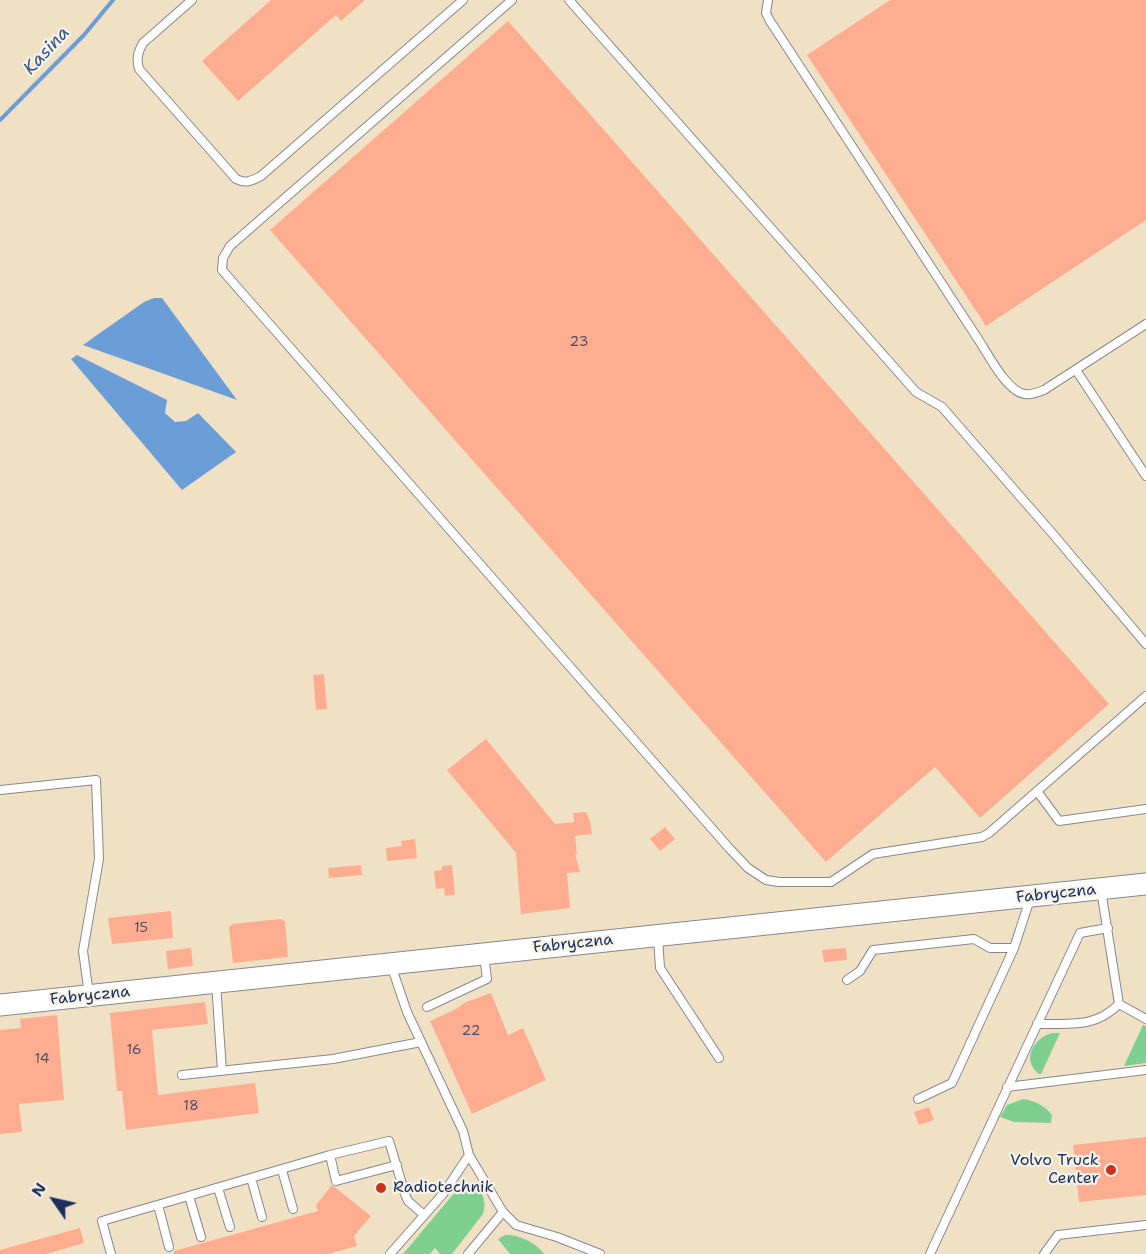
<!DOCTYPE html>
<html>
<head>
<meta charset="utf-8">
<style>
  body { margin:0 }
  #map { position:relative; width:1146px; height:1254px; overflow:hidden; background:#f1e1c4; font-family:"Shantell Sans",sans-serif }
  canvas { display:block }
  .north { position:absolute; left:24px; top:1170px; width:60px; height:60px; -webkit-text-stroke:4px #f7f3e8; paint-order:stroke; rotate:304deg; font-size:16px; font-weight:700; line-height:24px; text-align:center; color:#1b2f5e }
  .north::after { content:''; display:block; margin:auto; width:21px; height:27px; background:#1b2f5e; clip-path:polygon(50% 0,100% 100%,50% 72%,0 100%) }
</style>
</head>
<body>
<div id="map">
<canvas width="1146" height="1254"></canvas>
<div class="north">N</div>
</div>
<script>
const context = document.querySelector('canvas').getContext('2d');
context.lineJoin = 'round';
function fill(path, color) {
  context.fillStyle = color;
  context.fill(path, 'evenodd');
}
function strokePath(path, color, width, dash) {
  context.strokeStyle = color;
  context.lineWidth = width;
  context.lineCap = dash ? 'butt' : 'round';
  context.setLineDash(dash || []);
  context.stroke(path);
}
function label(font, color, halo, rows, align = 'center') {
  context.font = font + ' "Shantell Sans",sans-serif';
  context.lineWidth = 4.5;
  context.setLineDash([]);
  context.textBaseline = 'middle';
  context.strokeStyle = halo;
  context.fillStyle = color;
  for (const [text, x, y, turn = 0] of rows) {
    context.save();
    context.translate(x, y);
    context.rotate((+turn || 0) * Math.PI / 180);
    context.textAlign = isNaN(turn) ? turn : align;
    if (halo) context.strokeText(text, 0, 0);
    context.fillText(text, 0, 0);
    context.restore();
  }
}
fill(new Path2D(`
  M 1143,1025 L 1146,1026 L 1146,1063 L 1124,1066 Z
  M 1052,1033 L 1060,1033 L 1041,1074 L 1039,1074 C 1021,1060 1033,1038 1052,1033 Z
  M 1023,1099 C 1035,1101 1044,1105 1052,1115 L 1051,1123 L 1014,1122 L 1000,1117 L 1007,1105 Z
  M 465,1183 L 475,1184 C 483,1193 487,1202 483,1214 L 452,1254 L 440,1254 L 435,1248 L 430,1254 L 403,1254 L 461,1185 Z
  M 505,1235 C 518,1234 537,1243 544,1254 L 510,1254 L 498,1239 Z`), '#7fd090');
fill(new Path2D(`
  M 154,298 L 162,298 L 237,400 L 83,345 L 144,302 Z
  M 77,355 L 167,400 L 165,413 L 175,422 L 186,421 L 198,413 L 236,452 L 182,490 L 71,359 Z`), '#6b9dd6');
strokePath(new Path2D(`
  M 0,120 L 84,35 L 113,0`), '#6b9dd6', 4);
fill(new Path2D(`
  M 271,0 L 365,0 L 341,21 L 336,15 L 238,101 L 202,61 Z
  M 890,0 L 1146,0 L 1146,220 L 986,326 L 807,55 Z
  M 508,21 L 1109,704 L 980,818 L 935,767 L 826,862 L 270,230 Z
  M 324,674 L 327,709 L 316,710 L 313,675 Z
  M 486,739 L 555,824 L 574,822 L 573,813 L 586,812 L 590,821 L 592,834 L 575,836 L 577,854 L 575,854 L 580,872 L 567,873 L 570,908 L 521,914 L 516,853 L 447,770 Z
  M 665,827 L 675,839 L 660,851 L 650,839 Z
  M 415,839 L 417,858 L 387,861 L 386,848 L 402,846 L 401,841 Z
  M 361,865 L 362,875 L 329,878 L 328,868 Z
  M 452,865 L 455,895 L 445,896 L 444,888 L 436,889 L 434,871 L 442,870 L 442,866 Z
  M 171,911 L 173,938 L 112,944 L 108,918 Z
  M 280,919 L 285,921 L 288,957 L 233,963 L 229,927 L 233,924 Z
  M 191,948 L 193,966 L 168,969 L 166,951 Z
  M 846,948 L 847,960 L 824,962 L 822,950 Z
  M 491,993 L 508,1035 L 523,1028 L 546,1080 L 472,1114 L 430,1021 L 456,1009 L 466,1002 Z
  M 205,1002 L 208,1024 L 152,1030 L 158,1095 L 255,1083 L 259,1113 L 126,1130 L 122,1091 L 117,1091 L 110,1013 Z
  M 57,1015 L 64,1100 L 19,1104 L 22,1132 L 0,1134 L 0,1030 L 21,1028 L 20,1019 Z
  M 929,1107 L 934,1120 L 919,1125 L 914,1112 Z
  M 1146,1137 L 1146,1195 L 1079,1202 L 1073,1145 Z
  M 332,1185 L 371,1216 L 354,1236 L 357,1246 L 328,1254 L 174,1254 L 174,1251 L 318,1211 L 316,1205 Z
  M 80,1228 L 84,1243 L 46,1254 L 0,1254 L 0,1250 Z`), '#fead90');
const lane = new Path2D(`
  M 192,0 L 143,43 C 138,52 136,58 139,69 L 236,179 C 246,184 251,181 261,176 L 463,0
  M 512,0 L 230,246 L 223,258 L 222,270 L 729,848 L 748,868 L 766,880 L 779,882 L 831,882 L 873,854 L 982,837 L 989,833 L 1146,696
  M 569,0 L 916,392 L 942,407 L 1052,533 L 1146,644
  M 768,0 L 766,13 L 770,21 L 978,339 C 988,354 1007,392 1025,394 C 1032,395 1039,392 1044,390 L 1146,324
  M 1076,370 L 1146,476
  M 0,790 L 96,780 L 99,859 L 83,951 L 89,995
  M 1037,791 L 1059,821 L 1146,809
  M 1101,890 L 1119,1004
  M 658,937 L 660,968 L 719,1058
  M 391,965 L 407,1012 L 463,1131 L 469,1155 L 503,1212 L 516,1225 L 557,1237 L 600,1254
  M 847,980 L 860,971 L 873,950 L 974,939 L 990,948 L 1014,948 L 1030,899
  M 216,983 L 222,1071
  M 1119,1004 L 1146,1019
  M 427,1007 L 487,979 L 484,955
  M 1037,1024 C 1070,1023 1094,1029 1119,1004
  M 182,1075 L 333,1059 L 421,1042
  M 1007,1087 L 1146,1070
  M 918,1099 L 952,1083 L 1014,948
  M 330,1155 L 336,1181 L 397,1165
  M 282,1170 L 293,1209
  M 251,1178 L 262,1217
  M 218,1188 L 230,1227
  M 189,1196 L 201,1237
  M 158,1205 L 169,1247
  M 111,1254 L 102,1221 L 330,1155 L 389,1141 L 405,1194 L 408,1201 L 424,1215
  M 390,1254 L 443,1194 L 469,1155
  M 468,1254 L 503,1212
  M 930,1254 L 1080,933 L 1108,928
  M 1044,1254 L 1058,1235 L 1146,1225`);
const secondary = new Path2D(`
  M 0,1005 L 1146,884`);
strokePath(lane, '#868891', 10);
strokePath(secondary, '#868891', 23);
strokePath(lane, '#fff', 8);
strokePath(secondary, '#fff', 21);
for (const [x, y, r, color] of [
  [1111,1170,6,"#c8321e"],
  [381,1188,6,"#c8321e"]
]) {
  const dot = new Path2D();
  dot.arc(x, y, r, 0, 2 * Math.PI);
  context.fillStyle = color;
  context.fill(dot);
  strokePath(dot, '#f7f3e8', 2);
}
label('14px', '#544e6a', null, [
  ["23",579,342],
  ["15",141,928],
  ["22",471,1031],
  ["16",134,1050],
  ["14",42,1059],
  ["18",191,1106]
]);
label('16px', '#1b2f5e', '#f7f3e8', [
  ["Fabryczna",1056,894,-6],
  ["Fabryczna",573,944,-6],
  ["Fabryczna",90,996,-6]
]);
label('16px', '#1b2f5e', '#f7f3e8', [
  ["Volvo Truck",1099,1161],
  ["Center",1099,1179],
  ["Radiotechnik",393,1188,"left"]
], 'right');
label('italic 18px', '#375688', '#f7f3e8', [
  ["Kasina",47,51,-47]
]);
</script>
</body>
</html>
